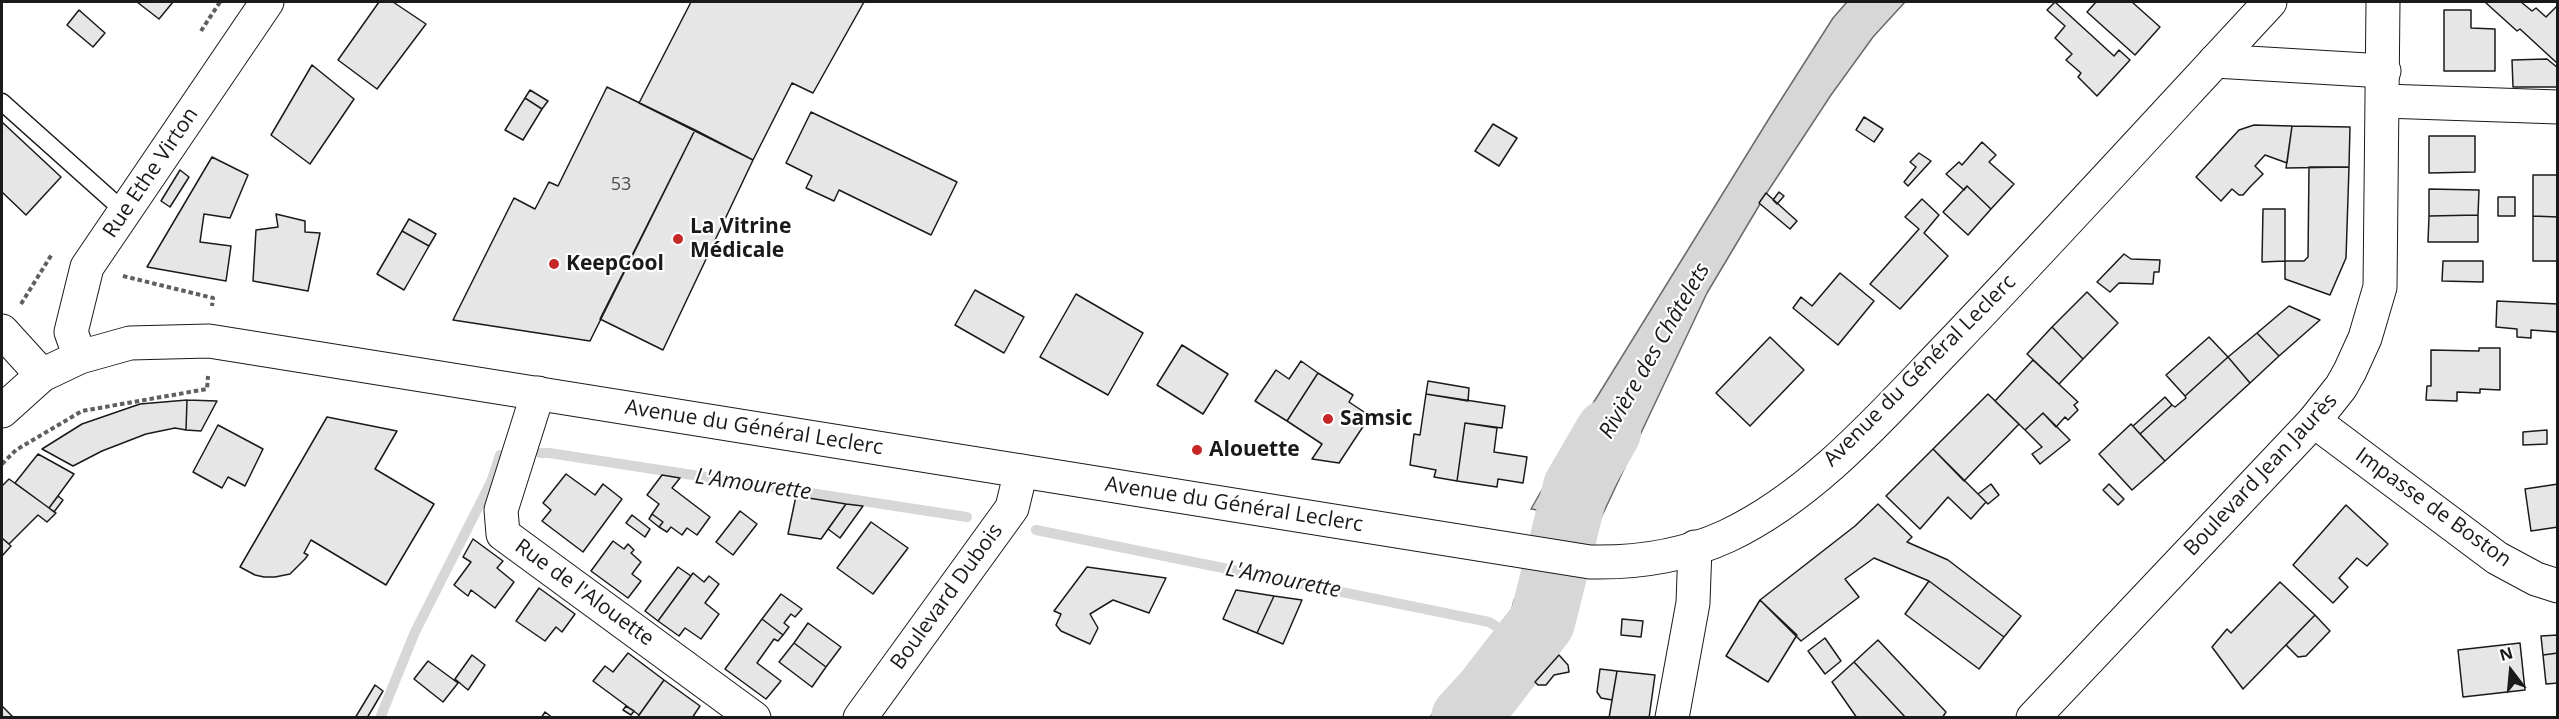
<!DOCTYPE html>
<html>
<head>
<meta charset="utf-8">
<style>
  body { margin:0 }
  #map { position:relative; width:2559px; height:719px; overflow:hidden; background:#fff; font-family:"Open Sans",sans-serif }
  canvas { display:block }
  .frame { position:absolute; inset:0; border:3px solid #1a1a1a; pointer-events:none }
  .north { position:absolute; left:2481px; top:641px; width:60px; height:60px; -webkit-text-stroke:4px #fff; paint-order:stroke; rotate:344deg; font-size:16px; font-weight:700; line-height:24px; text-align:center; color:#1a1a1a }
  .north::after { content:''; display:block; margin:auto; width:21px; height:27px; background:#1a1a1a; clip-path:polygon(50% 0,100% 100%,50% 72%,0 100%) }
</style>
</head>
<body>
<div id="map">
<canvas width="2559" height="719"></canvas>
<div class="frame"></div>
<div class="north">N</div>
</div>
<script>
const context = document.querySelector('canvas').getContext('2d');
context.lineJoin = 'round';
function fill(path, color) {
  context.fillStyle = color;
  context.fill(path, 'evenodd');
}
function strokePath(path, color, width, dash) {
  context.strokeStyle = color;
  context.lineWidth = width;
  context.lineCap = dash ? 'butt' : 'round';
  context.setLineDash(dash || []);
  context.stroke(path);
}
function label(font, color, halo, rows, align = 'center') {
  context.font = font + ' "Open Sans",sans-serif';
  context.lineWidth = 4.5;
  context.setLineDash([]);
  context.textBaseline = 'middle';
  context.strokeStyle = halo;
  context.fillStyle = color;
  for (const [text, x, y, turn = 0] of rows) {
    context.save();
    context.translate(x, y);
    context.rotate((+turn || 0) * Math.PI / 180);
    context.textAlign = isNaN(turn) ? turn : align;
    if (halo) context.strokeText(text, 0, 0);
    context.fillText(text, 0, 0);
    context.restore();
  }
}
const water = new Path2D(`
  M 1847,2 L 1905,2 L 1873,37 L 1831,95 L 1766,194 L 1707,293 L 1600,520 L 1531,509 L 1571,439 L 1770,117 L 1833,18 Z
  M 1514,600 L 1574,609 L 1555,655 L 1490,717 L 1430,717 L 1496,643 L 1502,624 L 1509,622 Z`);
fill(water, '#d7d7d7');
strokePath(water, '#6a6a6a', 1.5);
strokePath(new Path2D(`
  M 540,453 L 549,453 L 967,517
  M 1036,530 L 1489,622 L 1512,636
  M 380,718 L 415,632 L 491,482 L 500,455`), '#d7d7d7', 10);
strokePath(new Path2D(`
  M 1464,718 L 1487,693 L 1542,622 L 1576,487 L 1608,432`), '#d7d7d7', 66);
const building = new Path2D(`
  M 137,2 L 173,2 L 159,19 Z
  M 379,2 L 393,2 L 426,24 L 377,89 L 338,60 Z
  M 691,2 L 864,2 L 813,93 L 792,83 L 753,160 L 639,103 Z
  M 2055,2 L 2114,56 L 2119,50 L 2130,60 L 2097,96 L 2078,77 L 2081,73 L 2066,60 L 2072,54 L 2055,38 L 2065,26 L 2047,10 Z
  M 2096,2 L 2132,2 L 2160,27 L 2135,55 L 2087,12 Z
  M 2488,2 L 2521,2 L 2532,11 L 2536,8 L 2546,17 L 2558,5 L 2558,64 L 2520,29 L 2517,31 L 2486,3 Z
  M 79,10 L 105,33 L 93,47 L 67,25 Z
  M 2444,10 L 2471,10 L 2471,28 L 2495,29 L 2495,71 L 2444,71 Z
  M 2547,59 L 2558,68 L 2558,87 L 2513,87 L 2512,60 Z
  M 312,65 L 354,99 L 310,164 L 271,135 Z
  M 607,87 L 695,130 L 590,341 L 453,320 L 514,198 L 535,209 L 549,182 L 558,186 Z
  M 530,90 L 548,101 L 542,109 L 525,98 Z
  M 525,98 L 542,109 L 523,140 L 505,130 Z
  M 811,112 L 957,182 L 931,235 L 839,190 L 834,201 L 806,188 L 812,176 L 786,163 Z
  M 1864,117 L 1883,129 L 1874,142 L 1856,130 Z
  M 2,122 L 61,177 L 26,215 L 2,192 Z
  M 1493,124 L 1517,138 L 1499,166 L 1475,151 Z
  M 2254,125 L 2292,126 L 2287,163 L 2265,155 L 2255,166 L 2263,174 L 2250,187 L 2243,195 L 2239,195 L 2232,189 L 2221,201 L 2196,177 L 2239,130 Z
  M 2292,126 L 2350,127 L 2349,167 L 2286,168 Z
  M 695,130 L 753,160 L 663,350 L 600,319 Z
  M 2429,136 L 2475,136 L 2475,172 L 2429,173 Z
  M 1982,142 L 1996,155 L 1989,162 L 2014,184 L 1991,209 L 1967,186 L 1964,190 L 1946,174 L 1959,162 L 1962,165 Z
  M 1919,153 L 1931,161 L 1908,186 L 1904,182 L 1916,167 L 1910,162 Z
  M 212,157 L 248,175 L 230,218 L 204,214 L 200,242 L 231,246 L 226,281 L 147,267 Z
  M 2309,167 L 2349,167 L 2346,258 L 2330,295 L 2285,279 L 2285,261 L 2304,261 L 2308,257 Z
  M 180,170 L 189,177 L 170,207 L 161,201 Z
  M 2533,175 L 2558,175 L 2558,217 L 2533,216 Z
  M 1967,186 L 1991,209 L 1968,235 L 1943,212 Z
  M 2429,189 L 2479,190 L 2478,215 L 2429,216 Z
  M 1779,192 L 1784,196 L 1777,204 L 1773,200 Z
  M 1766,193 L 1797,221 L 1790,229 L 1759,203 Z
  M 2498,197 L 2515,197 L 2515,216 L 2498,216 Z
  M 1922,199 L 1939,215 L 1924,233 L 1948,256 L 1900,309 L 1870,284 L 1919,229 L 1905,217 Z
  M 2263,209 L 2285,209 L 2285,261 L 2262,262 Z
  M 276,214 L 305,221 L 305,232 L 320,233 L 308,291 L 253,281 L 256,230 L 278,227 Z
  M 2478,215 L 2478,242 L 2428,242 L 2429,216 Z
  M 2533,216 L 2558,217 L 2558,261 L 2533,261 Z
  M 409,219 L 436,234 L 429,246 L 402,231 Z
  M 402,231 L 429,246 L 404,290 L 377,274 Z
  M 2124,254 L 2131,259 L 2160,260 L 2159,272 L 2154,272 L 2153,284 L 2119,283 L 2110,292 L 2097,282 Z
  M 2443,261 L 2483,261 L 2483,282 L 2442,281 Z
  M 1840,273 L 1874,301 L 1838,345 L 1793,308 L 1801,297 L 1812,306 Z
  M 975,290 L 1024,317 L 1004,353 L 955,325 Z
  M 2087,292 L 2118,323 L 2083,359 L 2052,327 Z
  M 1076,294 L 1143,333 L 1108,395 L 1040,357 Z
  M 2497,301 L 2558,304 L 2558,332 L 2531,330 L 2531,338 L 2517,337 L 2517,329 L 2496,327 Z
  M 2289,306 L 2320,320 L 2279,356 L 2257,333 Z
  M 2052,327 L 2083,359 L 2059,384 L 2027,354 Z
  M 2257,333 L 2279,356 L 2250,383 L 2228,357 Z
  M 1770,337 L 1804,370 L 1750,426 L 1716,393 Z
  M 2209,337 L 2228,357 L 2185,396 L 2166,375 Z
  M 1182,345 L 1228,374 L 1203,414 L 1157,385 Z
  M 2479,348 L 2500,348 L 2500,390 L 2480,389 L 2480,393 L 2457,392 L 2457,401 L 2426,400 L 2427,386 L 2431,386 L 2431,350 L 2479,351 Z
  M 2228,357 L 2250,383 L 2165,461 L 2140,434 L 2172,405 L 2175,407 L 2186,398 L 2185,396 Z
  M 2033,360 L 2078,402 L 2074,405 L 2078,410 L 2068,420 L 2065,417 L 2056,427 L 2043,413 L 2025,430 L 1995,401 Z
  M 1301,361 L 1318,373 L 1287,421 L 1255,401 L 1276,370 L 1289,379 Z
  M 1318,373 L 1353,395 L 1349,402 L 1370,416 L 1339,463 L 1312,459 L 1322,444 L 1287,421 Z
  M 1428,381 L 1469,388 L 1468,401 L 1426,394 Z
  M 1426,394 L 1505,406 L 1502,428 L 1465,423 L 1457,481 L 1434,477 L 1436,470 L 1410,465 L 1414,434 L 1420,435 Z
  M 1988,394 L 2019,424 L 1964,481 L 1933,449 Z
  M 2165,397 L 2172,405 L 2140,434 L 2133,426 Z
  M 187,400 L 186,430 L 175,428 L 146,434 L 102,451 L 73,466 L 42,449 L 82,424 L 140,404 Z
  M 187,400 L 217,401 L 201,431 L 186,430 Z
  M 2043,413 L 2070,440 L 2040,464 L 2032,454 L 2042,447 L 2025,430 Z
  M 327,417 L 397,431 L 375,469 L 434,504 L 386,585 L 311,540 L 304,553 L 308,555 L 305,559 L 290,574 L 275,577 L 264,577 L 255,575 L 240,567 Z
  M 1465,423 L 1497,428 L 1494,452 L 1527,457 L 1523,483 L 1498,479 L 1497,487 L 1457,481 Z
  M 2131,424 L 2165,461 L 2132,490 L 2099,454 Z
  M 218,425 L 263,449 L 245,486 L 228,477 L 222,488 L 193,472 Z
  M 2547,430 L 2547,444 L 2523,445 L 2523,432 Z
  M 1933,449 L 1986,502 L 1971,519 L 1948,497 L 1920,529 L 1886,496 Z
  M 38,454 L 74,474 L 49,508 L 15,483 Z
  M 566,474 L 595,495 L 603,484 L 622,499 L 583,552 L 542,521 L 551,510 L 543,503 Z
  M 662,475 L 680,478 L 672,488 L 710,517 L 697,535 L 687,528 L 682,535 L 671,527 L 667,532 L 659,527 L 663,522 L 652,514 L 659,504 L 647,495 Z
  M 9,479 L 56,513 L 47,522 L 38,515 L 9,544 L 2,538 L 2,486 Z
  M 1991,484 L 1999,495 L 1988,504 L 1978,494 Z
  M 2109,484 L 2124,499 L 2118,505 L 2103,490 Z
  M 2558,484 L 2558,527 L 2531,531 L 2525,489 Z
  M 58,496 L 63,500 L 54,512 L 49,508 Z
  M 796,496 L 846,504 L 821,539 L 788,534 Z
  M 846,504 L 863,506 L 840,538 L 828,529 Z
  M 1878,504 L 1912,537 L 1907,542 L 1948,560 L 2021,616 L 2004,637 L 1929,581 L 1874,558 L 1845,579 L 1859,597 L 1801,641 L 1760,600 L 1855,526 Z
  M 2346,505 L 2388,544 L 2367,566 L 2357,558 L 2339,578 L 2348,587 L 2333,603 L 2293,565 Z
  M 740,511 L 757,524 L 733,555 L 716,542 Z
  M 652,514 L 663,522 L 659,527 L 649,519 Z
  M 632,515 L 650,529 L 645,537 L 626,523 Z
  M 871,522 L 908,548 L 873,594 L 837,568 Z
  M 2,538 L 11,546 L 2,556 Z
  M 473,539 L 503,561 L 497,568 L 514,582 L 495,608 L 471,590 L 468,596 L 454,585 L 471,562 L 463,557 Z
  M 613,541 L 624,549 L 628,544 L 634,550 L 631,553 L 641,562 L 632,574 L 641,581 L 628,598 L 591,571 Z
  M 678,567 L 691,576 L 658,621 L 645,611 Z
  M 1087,567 L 1166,578 L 1149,613 L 1113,600 L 1090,614 L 1098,628 L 1090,644 L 1061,631 L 1056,625 L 1061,614 L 1054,611 Z
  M 693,573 L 704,582 L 709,576 L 719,584 L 705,603 L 719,614 L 701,639 L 685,628 L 679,636 L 658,621 Z
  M 1929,581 L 2004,637 L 1979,669 L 1905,614 Z
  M 2280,582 L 2315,615 L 2243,689 L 2212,647 L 2227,629 L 2231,633 Z
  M 539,588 L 575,614 L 562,632 L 556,627 L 545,641 L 516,621 Z
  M 1236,590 L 1274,596 L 1257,633 L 1223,619 Z
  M 781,594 L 802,609 L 795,617 L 791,614 L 784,623 L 789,627 L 783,635 L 762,619 Z
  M 1274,596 L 1302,600 L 1283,644 L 1257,633 Z
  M 1760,600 L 1797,635 L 1768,682 L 1726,656 Z
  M 2315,615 L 2330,631 L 2306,656 L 2298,657 L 2286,645 Z
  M 762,619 L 783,635 L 778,641 L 774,639 L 757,663 L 781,681 L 766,699 L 725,669 Z
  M 1622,619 L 1643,621 L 1641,637 L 1621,635 Z
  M 808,623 L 841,647 L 826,667 L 794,643 Z
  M 2558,635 L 2558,653 L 2543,655 L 2541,636 Z
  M 1825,638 L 1841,661 L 1825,674 L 1808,651 Z
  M 1878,640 L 1946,712 L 1942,718 L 1906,718 L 1854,662 Z
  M 794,643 L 826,667 L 812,687 L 779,662 Z
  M 2520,643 L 2525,690 L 2463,697 L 2458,650 Z
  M 628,653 L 664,680 L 639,715 L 593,681 L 605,666 L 613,672 Z
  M 2558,653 L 2558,683 L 2546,684 L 2543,655 Z
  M 472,655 L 485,665 L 468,690 L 455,679 Z
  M 1559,655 L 1568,665 L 1569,672 L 1554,675 L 1546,685 L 1538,685 L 1535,682 Z
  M 428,661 L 458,683 L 443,702 L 414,679 Z
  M 1854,662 L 1906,718 L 1857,718 L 1832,682 Z
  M 1600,669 L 1617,671 L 1612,700 L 1601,698 L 1597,692 Z
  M 1617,671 L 1655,675 L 1649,718 L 1609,718 Z
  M 664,680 L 700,706 L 692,718 L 637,718 Z
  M 375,685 L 383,691 L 367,718 L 355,718 Z
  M 2,706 L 14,718 L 2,718 Z
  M 626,706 L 634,711 L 631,715 L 623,710 Z
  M 545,712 L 553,718 L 541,718 Z`);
fill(building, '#e6e6e6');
strokePath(building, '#1a1a1a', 1.5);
const service = new Path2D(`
  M 2,102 L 125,212`);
const minor = new Path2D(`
  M 2215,61 L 2384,71
  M 2384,101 L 2558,107
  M 2,331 L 42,375
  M 538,393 L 501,510 L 503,534 L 754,718
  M 2314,421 L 2497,558 L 2536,579 L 2558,586`);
const tertiary = new Path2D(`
  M 860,718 L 1012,508 L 1021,471
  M 1672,718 L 1693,603 L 1695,547
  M 2033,718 L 2314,421 L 2341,387 L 2350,371 L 2365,338 L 2380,287 L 2383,2`);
const secondary = new Path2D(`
  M 80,357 L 71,332 L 87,267 L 267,2
  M 2,411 L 42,375 L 80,357 L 130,343 L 209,341 L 1590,562 C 1637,563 1684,556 1727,536 C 1816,494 1887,410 1954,341 C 2061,229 2165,115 2270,2`);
strokePath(service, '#1a1a1a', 19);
strokePath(minor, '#1a1a1a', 35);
strokePath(tertiary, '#1a1a1a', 35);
strokePath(secondary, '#1a1a1a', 35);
strokePath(new Path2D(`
  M 201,31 L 220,2
  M 123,276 L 213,298 L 212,306
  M 21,304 L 52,254
  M 2,464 L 16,450 L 82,411 L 207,389 L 208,376`), '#5f5f5f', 4, [4.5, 3]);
strokePath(service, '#fff', 16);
strokePath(minor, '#fff', 33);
strokePath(tertiary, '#fff', 33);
strokePath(secondary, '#fff', 33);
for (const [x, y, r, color] of [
  [678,239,6,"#c62828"],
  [554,264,6,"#c62828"],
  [1328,419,6,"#c62828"],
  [1197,450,6,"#c62828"]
]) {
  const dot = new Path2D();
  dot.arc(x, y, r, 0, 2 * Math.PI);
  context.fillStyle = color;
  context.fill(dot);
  strokePath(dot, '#fff', 2);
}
label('18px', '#4d4d4d', null, [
  ["53",621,185]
]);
label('21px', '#1a1a1a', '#fff', [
  ["Rue Ethe Virton",151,173,-56],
  ["Avenue du Général Leclerc",1920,371,-45],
  ["Avenue du Général Leclerc",754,428,9],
  ["Boulevard Jean Jaurès",2261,475,-47],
  ["Avenue du Général Leclerc",1234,505,9],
  ["Impasse de Boston",2433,508,36],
  ["Rue de l'Alouette",584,593,36],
  ["Boulevard Dubois",947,597,-54]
]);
label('bold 21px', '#1a1a1a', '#fff', [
  ["La Vitrine",690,227],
  ["Médicale",690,251],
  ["KeepCool",566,264],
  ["Samsic",1340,419],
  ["Alouette",1209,450]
], 'left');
label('italic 22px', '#1a1a1a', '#fff', [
  ["Rivière des Châtelets",1655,351,-60],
  ["L'Amourette",753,485,8],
  ["L'Amourette",1283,580,11]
]);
</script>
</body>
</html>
